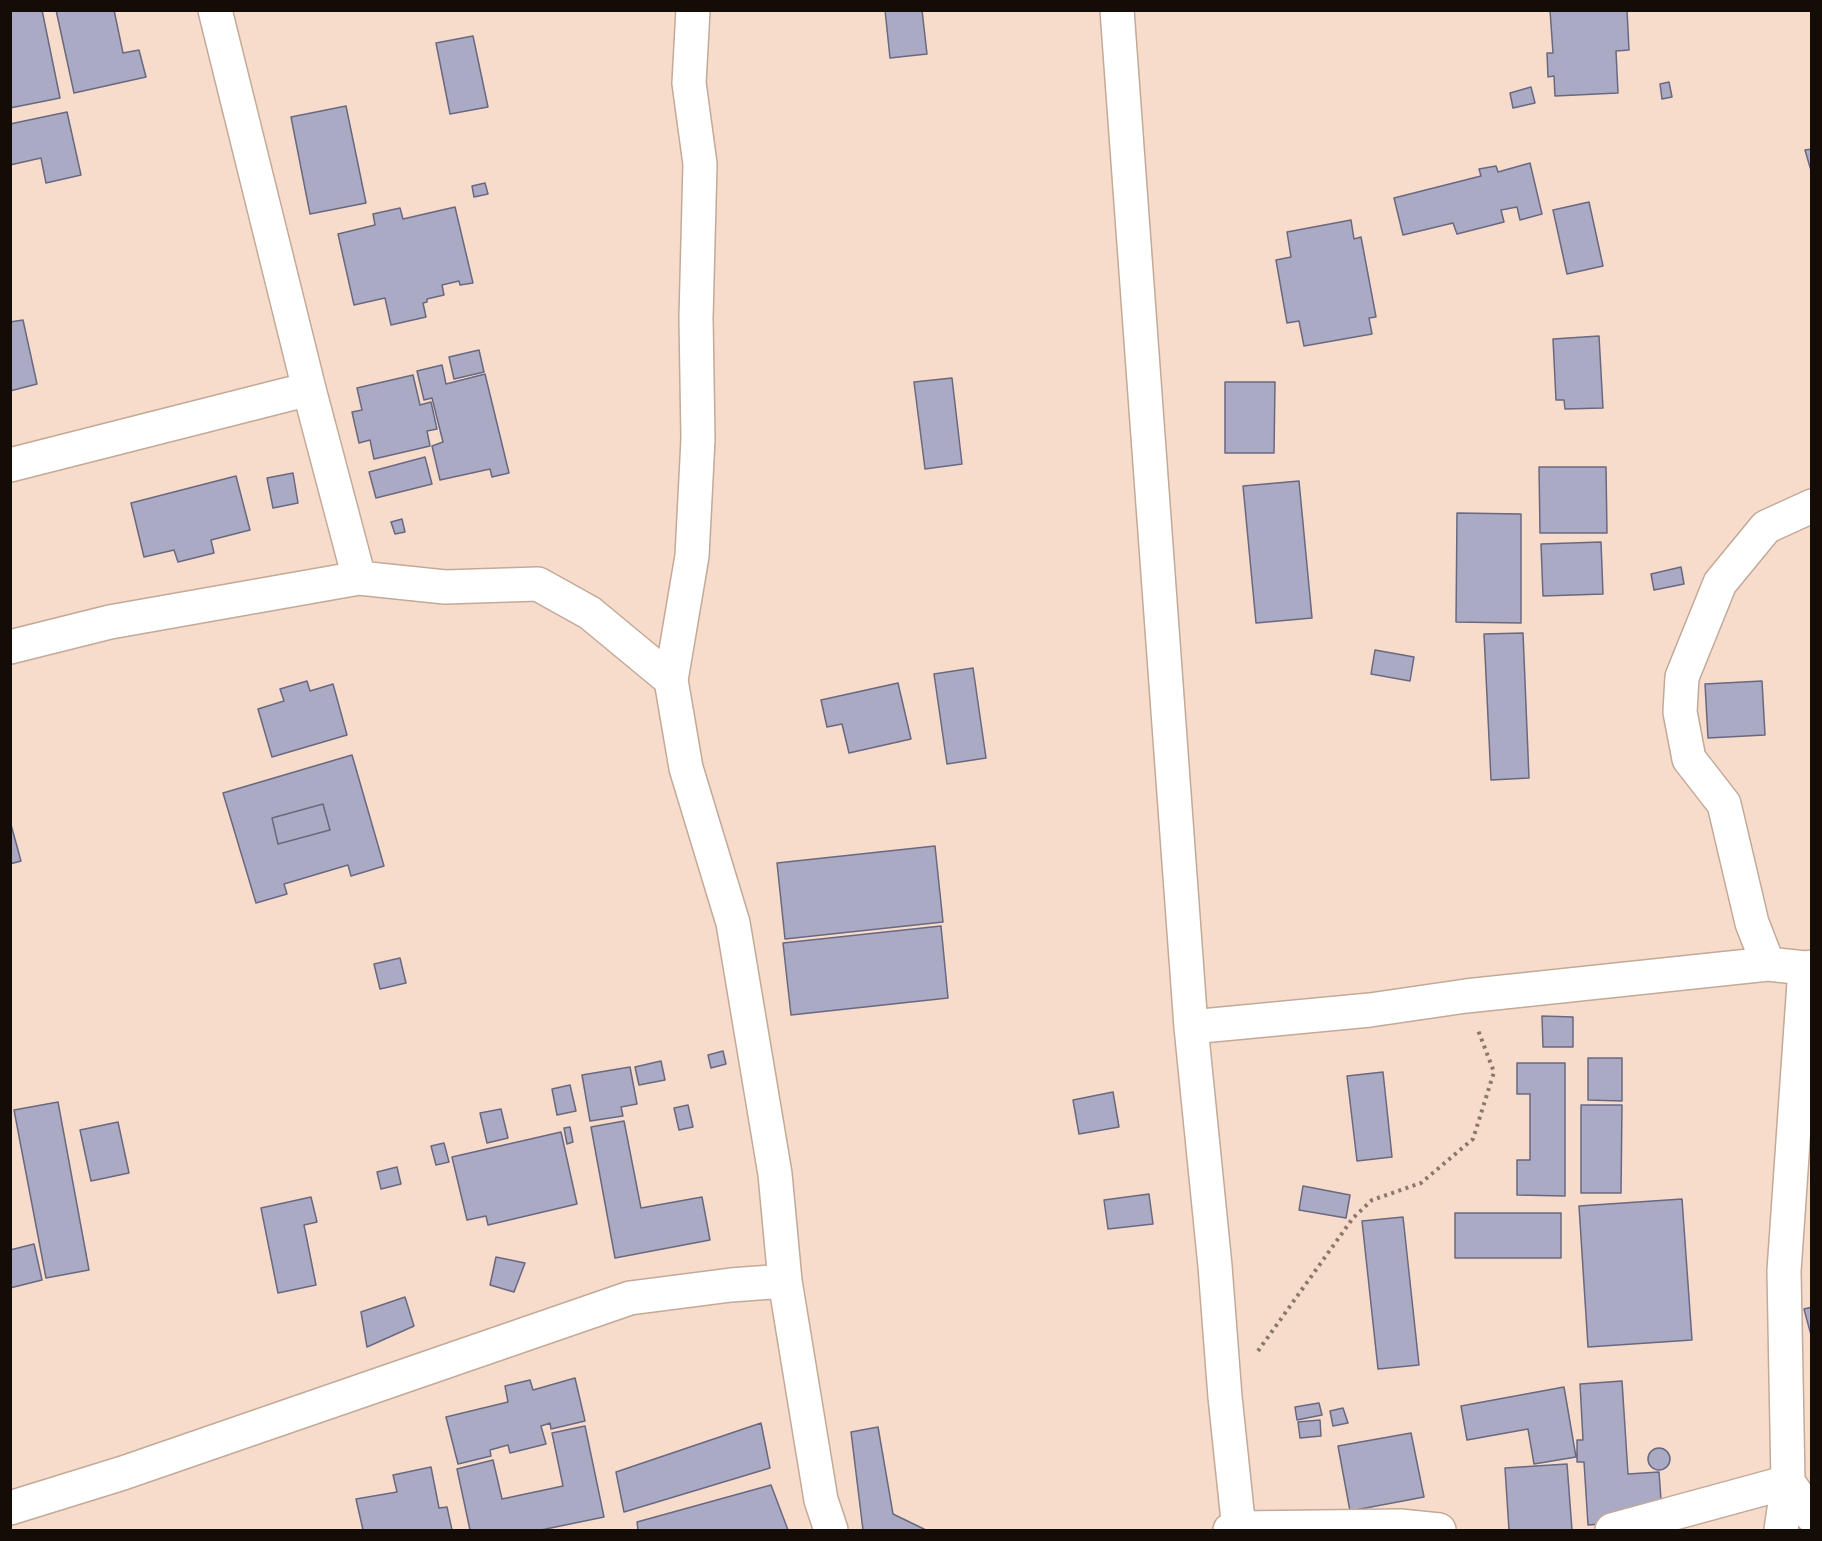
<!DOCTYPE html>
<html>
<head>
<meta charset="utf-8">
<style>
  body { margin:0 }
  #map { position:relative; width:1822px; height:1541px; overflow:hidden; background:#f7dccb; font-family:Lato,sans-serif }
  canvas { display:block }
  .frame { position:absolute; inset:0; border:12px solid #140c06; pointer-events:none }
</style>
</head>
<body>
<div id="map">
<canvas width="1822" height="1541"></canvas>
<div class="frame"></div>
</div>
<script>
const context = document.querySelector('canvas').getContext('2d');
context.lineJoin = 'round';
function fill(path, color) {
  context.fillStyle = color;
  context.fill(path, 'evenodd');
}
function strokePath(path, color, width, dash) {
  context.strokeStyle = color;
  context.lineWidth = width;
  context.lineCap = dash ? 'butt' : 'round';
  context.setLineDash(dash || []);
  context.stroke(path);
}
const building = new Path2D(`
  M 10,10 L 42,10 L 60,98 L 10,108 Z
  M 56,10 L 114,10 L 123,53 L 139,50 L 146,77 L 74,93 Z
  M 885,10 L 922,10 L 927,54 L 890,58 Z
  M 1550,10 L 1627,10 L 1629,50 L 1616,51 L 1618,93 L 1555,96 L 1554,76 L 1548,77 L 1547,53 L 1553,53 Z
  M 473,36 L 488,107 L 450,114 L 436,43 Z
  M 1669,82 L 1672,97 L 1662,99 L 1660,84 Z
  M 1531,87 L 1535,103 L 1513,108 L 1510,93 Z
  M 346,106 L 366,203 L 310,214 L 291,117 Z
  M 67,112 L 81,175 L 46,183 L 41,158 L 10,165 L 10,124 Z
  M 1812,149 L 1812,174 L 1805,150 Z
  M 1530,163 L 1542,214 L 1520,220 L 1517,207 L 1501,210 L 1504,222 L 1457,234 L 1453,223 L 1403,235 L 1394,198 L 1481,176 L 1479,169 L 1496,166 L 1498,172 Z
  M 485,183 L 488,194 L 474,197 L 472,186 Z
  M 1589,202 L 1603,266 L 1567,274 L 1553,210 Z
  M 455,207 L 473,283 L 460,285 L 459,281 L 442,285 L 444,295 L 427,299 L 427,302 L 423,303 L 426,317 L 391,325 L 385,298 L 354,305 L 338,234 L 375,225 L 373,214 L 400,208 L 403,219 Z
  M 1351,220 L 1354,239 L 1361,237 L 1376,317 L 1369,318 L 1372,334 L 1304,346 L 1299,321 L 1287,323 L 1276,260 L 1291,257 L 1287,232 Z
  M 23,320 L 37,384 L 10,391 L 10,322 Z
  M 1599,336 L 1603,408 L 1565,409 L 1564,400 L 1556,400 L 1553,339 Z
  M 479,350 L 484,372 L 454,379 L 449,357 Z
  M 442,365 L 446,384 L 485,374 L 509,473 L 492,477 L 490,469 L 440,480 L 432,446 L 443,442 L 432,398 L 424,400 L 417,371 Z
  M 413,375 L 420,405 L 431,402 L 437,429 L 427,431 L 430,446 L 374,459 L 370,440 L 359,443 L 352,412 L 362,410 L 357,388 Z
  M 952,378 L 962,464 L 925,469 L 914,382 Z
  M 1225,382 L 1275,382 L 1274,453 L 1225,453 Z
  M 425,457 L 432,484 L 376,498 L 369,472 Z
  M 1539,467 L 1606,467 L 1607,533 L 1540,533 Z
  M 293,473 L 298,503 L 273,508 L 267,478 Z
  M 236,476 L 250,530 L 211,540 L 214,553 L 178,562 L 174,550 L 144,557 L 131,503 Z
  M 1299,481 L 1312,618 L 1256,623 L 1243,486 Z
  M 1457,513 L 1521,514 L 1521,623 L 1456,622 Z
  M 402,519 L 405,532 L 395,534 L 391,522 Z
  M 1601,542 L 1603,594 L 1543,596 L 1541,544 Z
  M 1681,567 L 1684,584 L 1654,590 L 1651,574 Z
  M 1523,633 L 1529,778 L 1491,780 L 1484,634 Z
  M 1375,650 L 1414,657 L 1410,681 L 1371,674 Z
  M 973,668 L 986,758 L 947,764 L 934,674 Z
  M 307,681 L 310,691 L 333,684 L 347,735 L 272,757 L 258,709 L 284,701 L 280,689 Z
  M 1762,681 L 1765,735 L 1708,738 L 1705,684 Z
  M 898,683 L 911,739 L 849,753 L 842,724 L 827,727 L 821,700 Z
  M 352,755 L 384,866 L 351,876 L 348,865 L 284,884 L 287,894 L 256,903 L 223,793 ZM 323,804 L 330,830 L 278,844 L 272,818 Z
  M 323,804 L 330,830 L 278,844 L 272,818 Z
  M 10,821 L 21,861 L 10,864 Z
  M 935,846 L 943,922 L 785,939 L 777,863 Z
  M 941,926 L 948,998 L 791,1015 L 783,943 Z
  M 400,958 L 406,983 L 380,989 L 374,964 Z
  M 1542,1016 L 1573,1017 L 1573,1047 L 1543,1047 Z
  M 723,1051 L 726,1064 L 711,1068 L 708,1055 Z
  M 1588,1058 L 1622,1058 L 1622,1101 L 1588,1100 Z
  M 661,1061 L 665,1080 L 639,1085 L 635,1067 Z
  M 1517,1063 L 1565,1063 L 1565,1196 L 1517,1195 L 1517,1160 L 1530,1160 L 1530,1094 L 1517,1094 Z
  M 630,1067 L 637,1104 L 621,1107 L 623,1116 L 590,1121 L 582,1075 Z
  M 1383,1072 L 1392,1157 L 1357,1161 L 1347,1076 Z
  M 570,1085 L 576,1111 L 557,1115 L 552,1089 Z
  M 1113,1092 L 1119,1127 L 1079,1134 L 1073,1100 Z
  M 58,1102 L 89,1270 L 46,1278 L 14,1110 Z
  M 688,1105 L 693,1127 L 679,1130 L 674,1108 Z
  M 1581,1105 L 1622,1105 L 1621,1193 L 1581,1193 Z
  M 501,1109 L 508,1138 L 487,1143 L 480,1113 Z
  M 624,1121 L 641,1208 L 702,1197 L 710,1240 L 615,1258 L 591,1127 Z
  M 118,1122 L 129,1173 L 91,1181 L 80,1130 Z
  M 570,1127 L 573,1142 L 567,1144 L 564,1128 Z
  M 561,1132 L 577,1204 L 488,1225 L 486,1216 L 467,1220 L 452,1157 Z
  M 444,1143 L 449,1162 L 436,1165 L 431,1146 Z
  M 397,1167 L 401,1184 L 381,1189 L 377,1172 Z
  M 1303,1186 L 1350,1195 L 1346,1218 L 1299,1210 Z
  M 1149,1194 L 1153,1224 L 1108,1229 L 1104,1200 Z
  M 311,1197 L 317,1222 L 304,1225 L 316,1285 L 278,1293 L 261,1208 Z
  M 1682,1199 L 1692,1340 L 1588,1347 L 1579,1206 Z
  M 1455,1213 L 1561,1213 L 1561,1258 L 1455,1258 Z
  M 1403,1217 L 1419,1365 L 1378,1369 L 1362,1221 Z
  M 34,1244 L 42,1280 L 10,1288 L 10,1250 Z
  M 496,1257 L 525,1263 L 514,1292 L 490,1285 Z
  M 405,1297 L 414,1326 L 367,1347 L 361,1312 Z
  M 1812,1307 L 1812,1335 L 1811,1335 L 1804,1309 Z
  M 575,1378 L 585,1421 L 551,1429 L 550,1423 L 541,1426 L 546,1444 L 510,1453 L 508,1445 L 490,1450 L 491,1456 L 458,1464 L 446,1417 L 508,1402 L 505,1386 L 530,1380 L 533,1390 Z
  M 1622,1381 L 1628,1474 L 1659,1472 L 1662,1514 L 1614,1523 L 1588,1525 L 1584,1462 L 1577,1462 L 1577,1440 L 1583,1440 L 1580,1384 Z
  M 1564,1387 L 1576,1457 L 1534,1464 L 1528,1429 L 1467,1440 L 1461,1406 Z
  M 1319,1403 L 1322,1415 L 1297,1420 L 1295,1407 Z
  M 1343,1408 L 1348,1423 L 1333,1426 L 1330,1411 Z
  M 1320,1420 L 1321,1436 L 1300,1438 L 1298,1422 Z
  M 761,1423 L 770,1468 L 624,1512 L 616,1472 Z
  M 585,1426 L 604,1517 L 541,1530 L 470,1530 L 457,1469 L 493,1460 L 502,1499 L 563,1486 L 552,1433 Z
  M 878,1427 L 893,1514 L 926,1530 L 863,1530 L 851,1432 Z
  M 1411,1433 L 1424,1497 L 1350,1511 L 1338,1446 Z
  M1648 1459a11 11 0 1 1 22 0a11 11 0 1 1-22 0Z
  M 1567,1464 L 1572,1530 L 1509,1530 L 1505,1468 Z
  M 431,1467 L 439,1508 L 447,1507 L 452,1530 L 363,1530 L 356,1499 L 397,1492 L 393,1475 Z
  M 771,1485 L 788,1530 L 638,1530 L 637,1522 Z`);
fill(building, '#abaac4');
strokePath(building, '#696880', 1.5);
const minor = new Path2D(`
  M 1117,10 L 1191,1027 L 1215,1266 L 1225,1397 L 1239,1530
  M 10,465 L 309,389
  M 359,578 L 445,587 L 538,584 L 590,613 L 671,680 L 692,556 L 698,439 L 696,318 L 700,164 L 689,83 L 693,10
  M 10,647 L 110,622 L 359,578 L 309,389 L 215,10
  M 671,680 L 686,768 L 733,923 L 775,1174 L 785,1281 L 821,1500 L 831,1530
  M 1768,964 L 1752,923 L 1724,804 L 1689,759 L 1680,712 L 1682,677 L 1720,583 L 1766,527 L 1812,506
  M 1191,1027 L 1370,1010 L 1466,996 L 1768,964 L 1805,968 L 1812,967
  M 10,1508 L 123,1473 L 630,1298 L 731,1285 L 785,1281
  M 1230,1530 L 1239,1528 L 1400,1526 L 1439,1530
  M 1612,1530 L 1788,1482 L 1812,1516
  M 1781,1530 L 1788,1482 L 1784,1271 L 1805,968`);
strokePath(minor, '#c2a998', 36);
strokePath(new Path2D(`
  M 1258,1351 L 1353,1218 L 1372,1200 L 1421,1183 L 1473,1139 L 1494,1072 L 1478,1030`), '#8a786c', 4, [3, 4.5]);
strokePath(minor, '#fff', 33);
</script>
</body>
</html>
